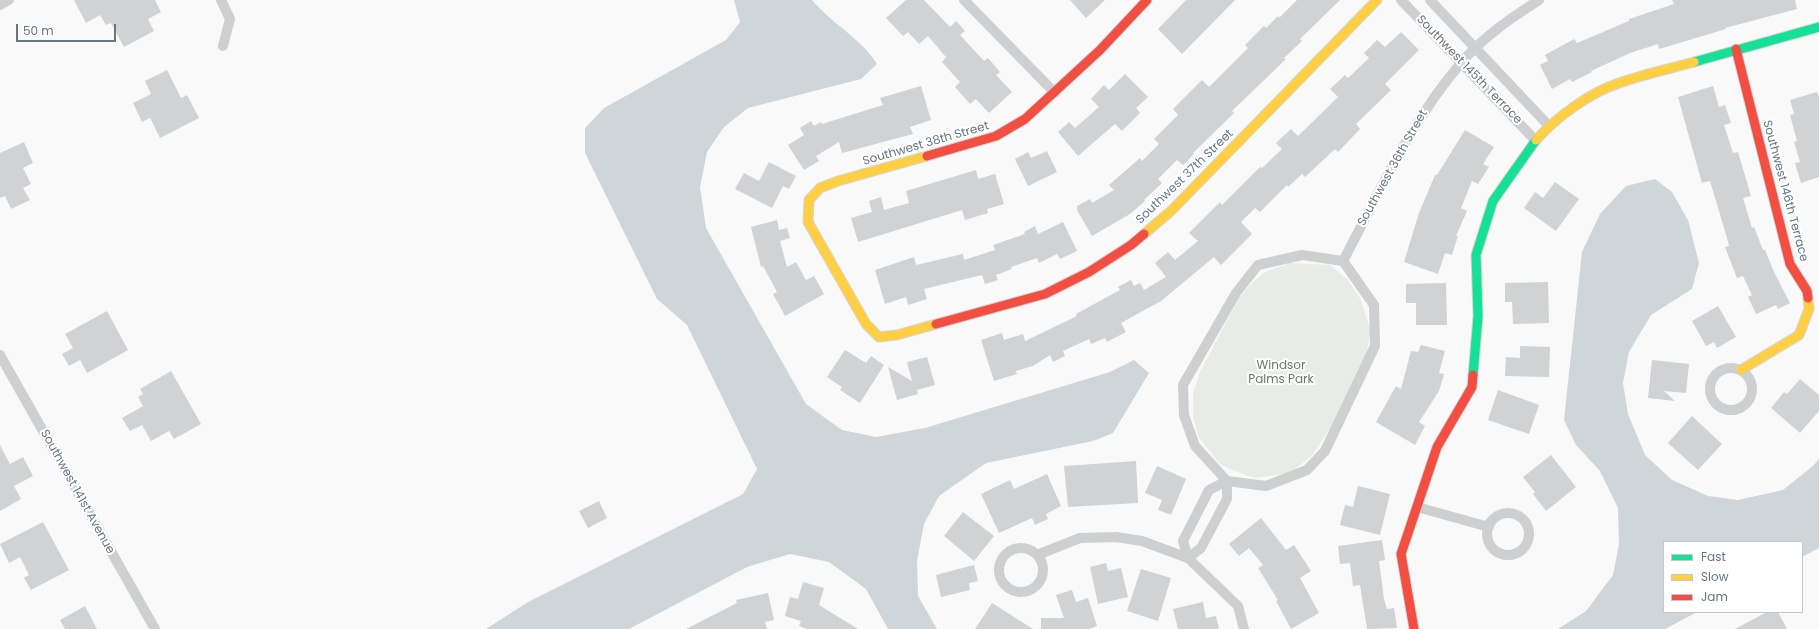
<!DOCTYPE html>
<html>
<head>
<meta charset="utf-8">
<style>
  body { margin:0 }
  #map { position:relative; width:1819px; height:629px; overflow:hidden; background:#f9f9f9; font-family:Poppins,sans-serif }
  canvas { display:block }
  .legend { position:absolute; left:1663px; top:541px; width:140px; height:72px; box-sizing:border-box; background:#fff; border:1px solid #c1c8cd; margin:0; padding:5px 7px; list-style:none; font-size:12px; color:#657683 }
  .legend li { display:flex; align-items:center; gap:8px; height:20px }
  .legend b { width:20px; border:1px solid #c1c8cd }
  .scale { position:absolute; left:16px; top:24px; width:100px; height:18px; box-sizing:border-box; border:2px solid #657683; border-top:0; padding-left:5px; font-size:12px; line-height:14px; white-space:nowrap; color:#657683; -webkit-text-stroke:3px #fff; paint-order:stroke }
</style>
</head>
<body>
<div id="map">
<canvas width="1819" height="629"></canvas>
<ul class="legend">
<li><b style="height:5px;background:#16e098"></b>Fast</li>
<li><b style="height:5px;background:#ffcf43"></b>Slow</li>
<li><b style="height:5px;background:#f24e42"></b>Jam</li>
</ul>
<div class="scale">50 m</div>
</div>
<script>
const context = document.querySelector('canvas').getContext('2d');
context.lineJoin = 'round';
function fill(path, color) {
  context.fillStyle = color;
  context.fill(path, 'evenodd');
}
function strokePath(path, color, width, dash) {
  context.strokeStyle = color;
  context.lineWidth = width;
  context.lineCap = dash ? 'butt' : 'round';
  context.setLineDash(dash || []);
  context.stroke(path);
}
function label(font, color, halo, rows, align = 'center') {
  context.font = font + ' Poppins,sans-serif';
  context.lineWidth = 4;
  context.setLineDash([]);
  context.textBaseline = 'middle';
  context.strokeStyle = halo;
  context.fillStyle = color;
  for (const [text, x, y, turn = 0] of rows) {
    context.save();
    context.translate(x, y);
    context.rotate((+turn || 0) * Math.PI / 180);
    context.textAlign = isNaN(turn) ? turn : align;
    if (halo) context.strokeText(text, 0, 0);
    context.fillText(text, 0, 0);
    context.restore();
  }
}
fill(new Path2D(`
  M 1290,263 L 1330,265 L 1347,279 L 1360,298 L 1371,332 L 1366,355 L 1333,424 L 1311,457 L 1289,473 L 1254,478 L 1232,470 L 1219,463 L 1198,436 L 1193,417 L 1193,395 L 1200,372 L 1238,300 L 1250,285 L 1265,272 Z`), '#e8ebe6');
fill(new Path2D(`
  M 734,0 L 812,0 C 832,24 861,38 877,64 L 861,79 L 748,108 L 724,127 L 707,152 L 700,187 L 706,228 L 806,404 L 842,430 L 876,437 L 925,428 L 1110,372 L 1134,360 L 1149,373 L 1113,433 L 1093,441 L 986,463 L 939,496 L 924,524 L 917,561 L 918,596 L 937,629 L 888,629 L 866,589 L 829,562 L 790,554 L 747,567 L 629,629 L 486,629 L 528,602 L 743,494 L 757,469 L 687,325 L 657,299 L 585,153 L 585,128 L 604,108 L 726,40 L 740,22 Z
  M 1655,179 L 1672,192 L 1688,220 L 1699,263 L 1692,289 L 1651,315 L 1629,352 L 1623,383 L 1628,414 L 1645,455 L 1672,480 L 1708,496 L 1738,500 L 1783,490 L 1813,466 L 1819,459 L 1819,548 L 1802,557 L 1802,542 L 1664,542 L 1664,612 L 1697,612 L 1665,629 L 1558,629 L 1586,611 L 1613,575 L 1619,544 L 1618,508 L 1600,471 L 1576,445 L 1564,420 L 1582,252 L 1600,214 L 1626,186 Z`), '#ced6d9');
fill(new Path2D(`
  M 74,0 L 155,0 L 161,12 L 148,19 L 154,31 L 124,47 L 111,23 L 106,25 L 100,15 L 86,23 Z
  M 906,0 L 924,0 L 950,27 L 956,21 L 965,31 L 960,35 L 984,61 L 988,58 L 1000,72 L 996,75 L 1012,92 L 989,113 L 976,99 L 970,104 L 955,87 L 960,82 L 942,62 L 946,57 L 928,36 L 919,44 L 908,32 L 903,36 L 886,18 Z
  M 1070,0 L 1105,0 L 1086,18 Z
  M 1186,0 L 1235,0 L 1182,54 L 1158,29 Z
  M 1297,0 L 1340,0 L 1300,39 L 1302,41 L 1284,58 L 1286,59 L 1232,111 L 1234,113 L 1193,153 L 1194,154 L 1183,165 L 1177,160 L 1158,179 L 1162,183 L 1144,200 L 1145,201 L 1130,214 L 1092,236 L 1077,210 L 1077,206 L 1090,199 L 1092,203 L 1114,190 L 1109,185 L 1140,158 L 1142,161 L 1159,144 L 1154,139 L 1178,115 L 1173,109 L 1202,80 L 1209,87 L 1248,48 L 1245,45 L 1264,26 L 1266,28 L 1278,16 L 1279,18 Z
  M 1672,0 L 1795,0 L 1797,9 L 1725,28 L 1726,29 L 1659,49 L 1658,44 L 1630,53 L 1591,71 L 1592,72 L 1572,82 L 1570,79 L 1552,89 L 1540,65 L 1548,61 L 1545,55 L 1574,39 L 1577,43 L 1629,21 L 1629,19 L 1674,4 Z
  M 1401,32 L 1419,50 L 1385,84 L 1391,90 L 1356,124 L 1360,129 L 1338,152 L 1335,149 L 1305,177 L 1302,174 L 1288,187 L 1287,185 L 1260,212 L 1255,208 L 1241,222 L 1252,234 L 1221,265 L 1214,257 L 1161,301 L 1121,323 L 1126,332 L 1107,342 L 1105,338 L 1091,344 L 1089,339 L 1063,351 L 1065,356 L 1053,362 L 1050,355 L 1033,366 L 1016,371 L 1017,374 L 994,381 L 981,340 L 1002,333 L 1004,340 L 1023,334 L 1025,341 L 1077,316 L 1076,314 L 1120,290 L 1118,287 L 1131,280 L 1134,286 L 1140,283 L 1144,290 L 1166,277 L 1155,263 L 1168,252 L 1175,260 L 1198,241 L 1189,233 L 1220,202 L 1222,205 L 1260,167 L 1262,168 L 1282,149 L 1276,143 L 1291,129 L 1298,136 L 1338,97 L 1330,89 L 1345,75 L 1348,78 L 1369,58 L 1364,53 L 1377,40 L 1385,47 Z
  M 167,70 L 181,98 L 187,95 L 199,118 L 160,138 L 150,118 L 142,122 L 133,103 L 151,94 L 145,81 Z
  M 1125,74 L 1148,97 L 1136,108 L 1140,113 L 1122,131 L 1115,124 L 1078,156 L 1058,132 L 1069,122 L 1075,128 L 1099,107 L 1091,99 L 1104,85 L 1109,90 Z
  M 921,86 L 931,120 L 910,127 L 913,134 L 842,153 L 839,142 L 816,156 L 819,161 L 804,170 L 788,145 L 804,135 L 800,128 L 811,121 L 814,126 L 821,122 L 822,124 L 883,105 L 880,98 Z
  M 1713,86 L 1719,107 L 1725,105 L 1731,123 L 1724,125 L 1733,153 L 1738,152 L 1751,196 L 1743,198 L 1752,228 L 1754,227 L 1763,250 L 1765,250 L 1774,272 L 1790,303 L 1778,309 L 1776,305 L 1756,314 L 1748,297 L 1752,295 L 1743,276 L 1737,278 L 1725,247 L 1729,246 L 1727,238 L 1710,181 L 1702,183 L 1678,97 Z
  M 1817,92 L 1819,97 L 1819,177 L 1801,183 L 1795,163 L 1800,162 L 1794,142 L 1797,141 L 1790,115 L 1794,114 L 1790,100 Z
  M 1465,130 L 1494,147 L 1483,164 L 1489,167 L 1478,184 L 1472,181 L 1461,208 L 1467,211 L 1456,236 L 1458,236 L 1452,255 L 1445,253 L 1438,274 L 1404,262 L 1419,213 L 1435,175 L 1437,175 Z
  M 24,142 L 33,163 L 23,168 L 31,184 L 23,188 L 30,200 L 11,209 L 5,196 L 0,198 L 0,153 Z
  M 1047,151 L 1057,172 L 1028,186 L 1015,159 L 1028,152 L 1031,158 Z
  M 769,162 L 796,176 L 789,189 L 783,186 L 772,208 L 735,189 L 744,173 L 759,181 Z
  M 976,170 L 978,179 L 995,174 L 1004,204 L 987,209 L 988,213 L 965,220 L 962,210 L 858,242 L 851,218 L 872,212 L 869,201 L 881,197 L 884,210 L 909,203 L 906,191 Z
  M 1555,182 L 1579,199 L 1556,231 L 1524,208 L 1535,192 L 1543,198 Z
  M 777,220 L 779,230 L 787,228 L 790,238 L 780,241 L 787,267 L 796,262 L 806,280 L 814,276 L 824,294 L 785,316 L 773,294 L 777,292 L 763,266 L 761,267 L 751,227 Z
  M 1063,222 L 1077,251 L 1060,259 L 1057,254 L 1039,263 L 1037,258 L 1011,267 L 1012,269 L 996,275 L 998,280 L 985,284 L 982,275 L 924,289 L 927,299 L 908,305 L 906,297 L 885,304 L 875,270 L 914,257 L 916,265 L 963,254 L 964,260 L 995,250 L 993,245 L 1025,234 L 1024,232 L 1035,226 L 1038,234 Z
  M 1548,282 L 1549,323 L 1513,324 L 1512,302 L 1505,302 L 1505,283 Z
  M 1446,283 L 1447,325 L 1416,325 L 1416,303 L 1406,303 L 1406,284 Z
  M 1718,306 L 1736,337 L 1717,348 L 1714,342 L 1706,346 L 1692,321 Z
  M 107,311 L 128,350 L 87,373 L 80,360 L 69,366 L 62,354 L 73,348 L 65,334 Z
  M 1421,345 L 1445,351 L 1439,373 L 1444,374 L 1439,391 L 1419,422 L 1425,426 L 1415,445 L 1376,422 L 1396,386 L 1401,389 L 1411,351 L 1418,352 Z
  M 1520,346 L 1550,347 L 1549,377 L 1505,376 L 1506,357 L 1520,358 Z
  M 845,350 L 866,363 L 871,356 L 884,365 L 860,403 L 840,390 L 842,387 L 827,377 Z
  M 927,357 L 935,385 L 917,390 L 918,394 L 897,400 L 888,367 L 912,381 L 907,362 Z
  M 1652,360 L 1689,364 L 1686,393 L 1664,391 L 1675,401 L 1648,398 Z
  M 171,371 L 201,424 L 174,439 L 169,431 L 151,441 L 142,425 L 130,431 L 122,418 L 143,406 L 138,397 L 143,394 L 140,389 Z
  M 1800,379 L 1819,395 L 1819,411 L 1800,433 L 1771,408 L 1784,392 L 1787,394 Z
  M 1498,390 L 1539,405 L 1529,434 L 1488,420 Z
  M 1692,416 L 1722,444 L 1698,470 L 1668,443 Z
  M 0,445 L 10,464 L 23,457 L 33,476 L 14,486 L 21,499 L 0,511 Z
  M 1551,455 L 1576,487 L 1546,511 L 1533,494 L 1535,492 L 1523,477 Z
  M 1136,461 L 1138,503 L 1068,507 L 1064,466 Z
  M 1157,466 L 1186,479 L 1171,515 L 1158,510 L 1162,500 L 1145,493 Z
  M 1047,474 L 1061,506 L 1046,514 L 1048,519 L 1035,525 L 1032,518 L 999,533 L 981,494 L 1010,480 L 1014,489 Z
  M 1358,486 L 1390,494 L 1380,535 L 1340,525 L 1345,505 L 1353,507 Z
  M 599,501 L 607,518 L 588,528 L 579,511 Z
  M 963,512 L 994,536 L 974,561 L 944,536 Z
  M 1261,518 L 1286,550 L 1294,545 L 1311,571 L 1300,578 L 1319,613 L 1291,629 L 1276,601 L 1278,600 L 1258,568 L 1263,565 L 1249,548 L 1239,556 L 1229,544 Z
  M 43,522 L 69,570 L 31,590 L 24,578 L 29,575 L 20,557 L 9,563 L 0,544 Z
  M 1382,540 L 1385,560 L 1379,561 L 1384,599 L 1387,609 L 1394,608 L 1397,628 L 1367,629 L 1360,585 L 1353,586 L 1350,563 L 1340,564 L 1338,546 Z
  M 1106,563 L 1108,571 L 1121,568 L 1128,597 L 1098,604 L 1090,567 Z
  M 974,565 L 978,581 L 969,583 L 970,590 L 941,597 L 936,575 Z
  M 1141,569 L 1171,578 L 1158,621 L 1127,611 Z
  M 803,582 L 824,588 L 819,605 L 858,629 L 807,629 L 799,626 L 801,621 L 785,616 L 790,597 L 798,599 Z
  M 1072,590 L 1076,602 L 1088,598 L 1097,626 L 1089,629 L 1041,629 L 1041,618 L 1064,618 L 1056,595 Z
  M 768,593 L 774,620 L 765,622 L 767,629 L 686,629 L 737,603 L 736,600 Z
  M 1203,602 L 1206,618 L 1216,616 L 1219,629 L 1178,629 L 1173,609 Z
  M 992,603 L 1033,629 L 975,629 Z
  M 85,606 L 97,629 L 65,629 L 60,620 Z
  M 1767,612 L 1778,612 L 1787,629 L 1735,629 Z`), '#d0d2d3');
const fast = new Path2D(`
  M 1694,62 L 1819,27
  M 1473,375 L 1478,316 L 1476,255 L 1493,201 L 1536,140`);
const slow = new Path2D(`
  M 1536,140 C 1557,117 1589,93 1619,83 C 1644,74 1669,69 1694,62
  M 927,156 L 838,181 L 820,188 L 809,200 L 808,222 L 866,324 L 879,337 L 897,335 L 936,324
  M 1144,234 L 1171,211 L 1377,0
  M 1741,370 L 1799,335 L 1809,309 L 1808,298`);
const jam = new Path2D(`
  M 1736,49 L 1790,264 L 1807,291 L 1808,298
  M 927,156 L 996,136 L 1025,119 L 1100,50 L 1147,0
  M 936,324 L 1045,294 L 1089,272 L 1131,245 L 1144,234
  M 1414,629 L 1401,554 L 1437,447 L 1472,387 L 1473,375`);
strokePath(fast, '#d5d6d7', 11);
strokePath(slow, '#d5d6d7', 11);
strokePath(jam, '#d5d6d7', 11);
strokePath(new Path2D(`
  M 221,0 L 230,19 L 223,46
  M 964,0 L 1055,93
  M 1401,0 L 1536,141
  M 1430,0 L 1549,126
  M 0,5 L 9,0
  M 1302,255 L 1343,261 L 1374,305 L 1375,346 L 1325,451 L 1307,470 L 1266,486 L 1227,481 L 1195,446 L 1184,415 L 1183,385 L 1236,293 L 1258,265 Z
  M 1343,261 C 1379,193 1411,121 1461,63 C 1483,37 1511,18 1539,0
  M 0,355 L 155,629
  M1710 389a21 21 0 1 1 42 0a21 21 0 1 1-42 0Z
  M 1227,481 L 1227,499 L 1201,548 L 1188,558 L 1183,541 L 1209,490 Z
  M 1417,507 L 1489,527
  M1487 534a21 21 0 1 1 42 0a21 21 0 1 1-42 0Z
  M999 570a22 22 0 1 1 44 0a22 22 0 1 1-44 0Z
  M 1037,555 L 1080,538 L 1116,537 L 1142,541 L 1188,558 L 1238,606 L 1244,629`), '#cecfd0', 10);
strokePath(fast, '#16e098', 9);
strokePath(slow, '#ffcf43', 9);
strokePath(jam, '#f24e42', 9);
label('12px', '#657683', '#fff', [
  ["Southwest 145th Terrace",1469,70,46],
  ["Southwest 38th Street",926,144,-16],
  ["Southwest 36th Street",1393,168,-61],
  ["Southwest 37th Street",1185,177,-44],
  ["Southwest 146th Terrace",1785,191,75],
  ["Southwest 141st Avenue",77,492,61]
]);
label('12px', '#687a64', '#fff', [
  ["Windsor",1281,366],
  ["Palms Park",1281,380]
]);
</script>
</body>
</html>
